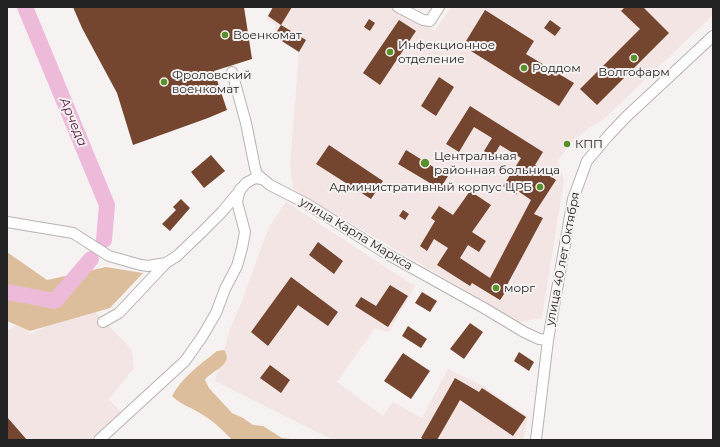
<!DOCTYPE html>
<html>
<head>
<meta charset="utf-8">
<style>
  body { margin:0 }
  #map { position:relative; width:720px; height:447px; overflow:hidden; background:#f7f2f2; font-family:Montserrat,sans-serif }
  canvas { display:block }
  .frame { position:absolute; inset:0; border:8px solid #242323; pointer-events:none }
</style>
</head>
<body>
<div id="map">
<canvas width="720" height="447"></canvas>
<div class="frame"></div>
</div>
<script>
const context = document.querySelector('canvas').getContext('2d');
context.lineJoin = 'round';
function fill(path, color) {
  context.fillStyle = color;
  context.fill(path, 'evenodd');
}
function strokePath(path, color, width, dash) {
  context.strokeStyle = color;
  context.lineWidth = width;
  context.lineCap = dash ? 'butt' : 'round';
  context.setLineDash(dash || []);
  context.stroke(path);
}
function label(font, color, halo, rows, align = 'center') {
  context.font = font + ' Montserrat,sans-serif';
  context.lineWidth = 4;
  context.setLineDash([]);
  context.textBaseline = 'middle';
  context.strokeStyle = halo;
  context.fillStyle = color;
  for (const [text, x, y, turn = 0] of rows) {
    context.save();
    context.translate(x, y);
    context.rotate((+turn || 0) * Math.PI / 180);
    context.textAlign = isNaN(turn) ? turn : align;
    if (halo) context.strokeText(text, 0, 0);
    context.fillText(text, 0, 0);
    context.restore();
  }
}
fill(new Path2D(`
  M 273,7 L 396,7 L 435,31 L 451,7 L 713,7 L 713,15 L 604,119 L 589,128 L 574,140 L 558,160 L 564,180 L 542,318 L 519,322 L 293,189 L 290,166 L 299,52 L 273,37 L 276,25 L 266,19 Z
  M 286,202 L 415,286 L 389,332 L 375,328 L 337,382 L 383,416 L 393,402 L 422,418 L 448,369 L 483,386 L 528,417 L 523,440 L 333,440 L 215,381 L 230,329 L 242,301 L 261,248 L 269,227 Z
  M 90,306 L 132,350 L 134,368 L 109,399 L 121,412 L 90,440 L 7,440 L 7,331 L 23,322 L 30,334 Z`), '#f3e5e4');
fill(new Path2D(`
  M 7,252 L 47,280 L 106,267 L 143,273 L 110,308 L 30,331 L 7,321 Z
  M 224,350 C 235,365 210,371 205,380 L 209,388 L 232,413 L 243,418 L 253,425 L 263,426 L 282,438 L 300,440 L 232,440 C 222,429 211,419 198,412 C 188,406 180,404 172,396 C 182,377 201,364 217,351 Z`), '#ddbe9c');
strokePath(new Path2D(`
  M 25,7 L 107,205 L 104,240
  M 7,292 L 55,301 L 91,259`), '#eebada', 16);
fill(new Path2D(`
  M 73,7 L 244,7 L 252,59 L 214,71 L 227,110 L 208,118 L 133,145 L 117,93 L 82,28 Z
  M 273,7 L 292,7 L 281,25 L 268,16 Z
  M 625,7 L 643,7 L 669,33 L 597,105 L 580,89 L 640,29 L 621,11 Z
  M 485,10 L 534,41 L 526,54 L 574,83 L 559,106 L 463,46 Z
  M 369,19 L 375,23 L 370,31 L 364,27 Z
  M 399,20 L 416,31 L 380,85 L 363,73 Z
  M 550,20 L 561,28 L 555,36 L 544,28 Z
  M 281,25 L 306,40 L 299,52 L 274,36 Z
  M 439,77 L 454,87 L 436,116 L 421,106 Z
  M 470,106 L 543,152 L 535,165 L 556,180 L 534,214 L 543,218 L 507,285 L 509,287 L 500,300 L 472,283 L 470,286 L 437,265 L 448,248 L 434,239 L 427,251 L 420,246 L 435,221 L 431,218 L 439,206 L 453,215 L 470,191 L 491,205 L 472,232 L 486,241 L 479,252 L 468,245 L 460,258 L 490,278 L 531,200 L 518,191 L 516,195 L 503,186 L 521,158 L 500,145 L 493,157 L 484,151 L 492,138 L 474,127 L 459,152 L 446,144 Z
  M 329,145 L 383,181 L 371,199 L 316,164 Z
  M 406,150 L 448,176 L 440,189 L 398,164 Z
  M 211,155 L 225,171 L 204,188 L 191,172 Z
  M 181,199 L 190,208 L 170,231 L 162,224 L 176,210 L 173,207 Z
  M 403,210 L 409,214 L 405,220 L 399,216 Z
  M 318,242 L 343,261 L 334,274 L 309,255 Z
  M 291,277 L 338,312 L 328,326 L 298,305 L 268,346 L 251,332 Z
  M 390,285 L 408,296 L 388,327 L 355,306 L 361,297 L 376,306 Z
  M 422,292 L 437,301 L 430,312 L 415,303 Z
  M 470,323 L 483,332 L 464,359 L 450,349 Z
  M 408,326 L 427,339 L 421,348 L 402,336 Z
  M 519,352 L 534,362 L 529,371 L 514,361 Z
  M 403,353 L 430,371 L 411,399 L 384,381 Z
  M 270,365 L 290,380 L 281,393 L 260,378 Z
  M 455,378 L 479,392 L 482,388 L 526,417 L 513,436 L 460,400 L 437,440 L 424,440 L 421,438 Z
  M 7,417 L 27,440 L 7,440 Z`), '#74462f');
const street = new Path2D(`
  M 398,7 L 423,20 L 430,21 L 439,7
  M 232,72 L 246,123 L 255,168 L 257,174 L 270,185 L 307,204 L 387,254 L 484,308 L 524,332 L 539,339 L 548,340
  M 7,222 L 73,233 L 109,256 L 141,265 L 148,266 L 166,263
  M 103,322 L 119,313 L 166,263 L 177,256 L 203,231 L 222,212 L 246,183 L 255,178 L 262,179
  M 99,440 L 185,361 L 202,337 L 216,313 L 225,289 L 237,266 L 242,248 L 245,232 L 237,202 L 240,189
  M 536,440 L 548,340 L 573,199 L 587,161 L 608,136 L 626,117 L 713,36`);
strokePath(street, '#b7b3b2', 12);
strokePath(street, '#fff', 10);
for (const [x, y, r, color] of [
  [225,35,4,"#59902b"],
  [390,52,4,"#59902b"],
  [634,58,4,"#59902b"],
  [524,68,4,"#59902b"],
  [164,82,4,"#59902b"],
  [567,144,4,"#59902b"],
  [425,163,5,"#59902b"],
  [540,187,4,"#59902b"],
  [496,288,4,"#59902b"]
]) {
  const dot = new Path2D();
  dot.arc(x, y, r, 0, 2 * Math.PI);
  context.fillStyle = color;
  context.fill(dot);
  strokePath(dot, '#f7f2f2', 1.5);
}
label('12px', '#242323', '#f7f2f2', [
  ["Военкомат",233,35],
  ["Инфекционное",398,45],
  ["отделение",398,59],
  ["Роддом",532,68],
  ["Волгофарм",634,72,"center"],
  ["Фроловский",172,75],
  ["военкомат",172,89],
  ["КПП",575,144],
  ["Центральная",434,156],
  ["районная больница",434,170],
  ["Административный корпус ЦРБ",532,187,"right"],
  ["морг",504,288]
], 'left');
label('12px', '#242323', '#f7f2f2', [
  ["улица Карла Маркса",356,234,31],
  ["улица 40 лет Октября",563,259,-79]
]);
label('italic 13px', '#5c204a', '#f7f2f2', [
  ["Арчеда",73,122,67]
]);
</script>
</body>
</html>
